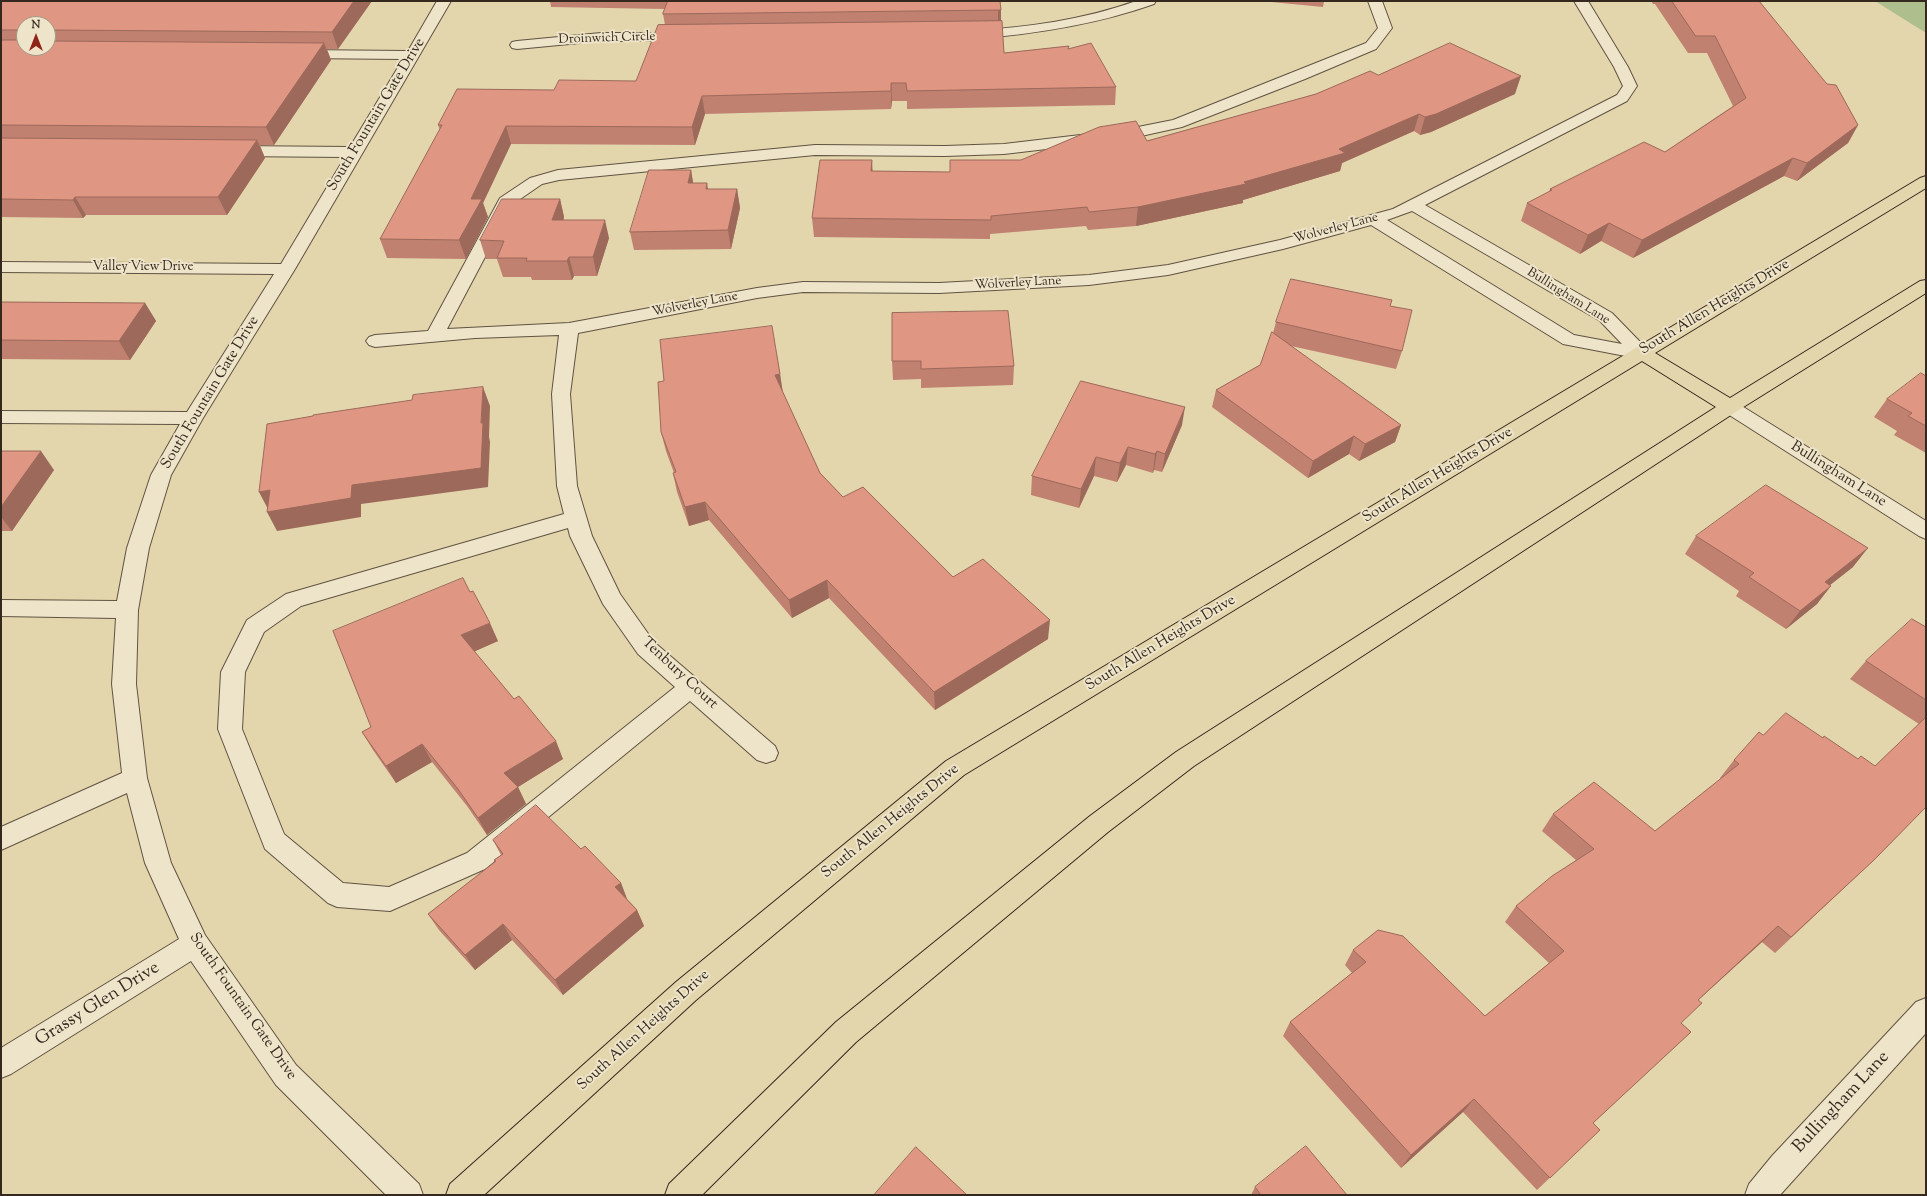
<!DOCTYPE html>
<html>
<head>
<meta charset="utf-8">
<style>
  body { margin:0 }
  #map { position:relative; width:1927px; height:1196px; overflow:hidden; background:#e3d5ac; font-family:"Sorts Mill Goudy",serif }
  canvas { display:block }
  .frame { position:absolute; inset:0; border:2px solid #35281e; pointer-events:none }
  .north { position:absolute; left:16px; top:16px; width:40px; height:40px; box-sizing:border-box; background:#ede4c9; border:1px solid #a39985; border-radius:50%; rotate:0deg; font-size:11px; font-weight:700; line-height:16px; text-align:center; color:#35281e }
  .north::after { content:''; display:block; margin:auto; width:14px; height:18px; background:#8f2418; clip-path:polygon(50% 0,100% 100%,50% 72%,0 100%) }
</style>
</head>
<body>
<div id="map">
<canvas width="1927" height="1196"></canvas>
<div class="frame"></div>
<div class="north">N</div>
</div>
<script>
const context = document.querySelector('canvas').getContext('2d');
context.lineJoin = 'round';
function fill(path, color) {
  context.fillStyle = color;
  context.fill(path, 'evenodd');
}
function strokePath(path, color, width, dash) {
  context.strokeStyle = color;
  context.lineWidth = width;
  context.lineCap = dash ? 'butt' : 'round';
  context.setLineDash(dash || []);
  context.stroke(path);
}
function label(font, color, halo, rows, align = 'center') {
  context.font = font + ' "Sorts Mill Goudy",serif';
  context.lineWidth = 4;
  context.setLineDash([]);
  context.textBaseline = 'middle';
  context.strokeStyle = halo;
  context.fillStyle = color;
  for (const [text, x, y, turn = 0] of rows) {
    context.save();
    context.translate(x, y);
    context.rotate((+turn || 0) * Math.PI / 180);
    context.textAlign = isNaN(turn) ? turn : align;
    if (halo) context.strokeText(text, 0, 0);
    context.fillText(text, 0, 0);
    context.restore();
  }
}
fill(new Path2D(`
  M 1875,1 L 1926,1 L 1926,33 Z`), '#afbe8d');
const minor = new Path2D(`
  M 437,1 L 451,1 L 295,269 L 203,418 L 171,475 L 149,548 L 138,610 L 136,684 L 147,778 L 171,863 L 205,935 L 296,1065 L 419,1184 L 423,1195 L 386,1195 L 276,1085 L 191,961 L 11,1074 L 1,1078 L 1,1048 L 179,939 L 145,863 L 127,793 L 1,850 L 1,827 L 122,773 L 112,684 L 116,618 L 1,616 L 1,600 L 117,601 L 127,548 L 151,475 L 180,424 L 1,423 L 1,411 L 187,412 L 274,274 L 1,272 L 1,262 L 281,264 L 345,157 L 232,156 L 227,154 L 224,151 L 227,148 L 232,146 L 350,147 L 403,59 L 298,58 L 293,57 L 291,54 L 293,51 L 298,50 L 408,51 Z
  M 1136,1 L 1156,1 L 1154,4 C 1095,25 1034,34 972,39 L 967,38 L 965,35 L 967,32 L 972,31 C 1028,27 1083,20 1136,1 Z
  M 1368,1 L 1382,1 L 1392,28 L 1376,49 L 1305,79 L 1182,127 L 1123,140 L 1004,154 L 945,156 L 815,155 L 559,180 L 542,184 L 513,204 L 447,329 L 569,323 L 757,288 L 803,282 L 939,283 L 1089,275 L 1168,265 L 1280,240 L 1393,209 L 1617,95 L 1623,86 L 1614,67 L 1574,1 L 1588,1 L 1628,67 L 1637,86 L 1627,101 L 1425,205 L 1612,313 L 1647,349 L 1650,353 L 1647,357 L 1641,359 L 1563,344 L 1371,225 L 1283,249 L 1168,275 L 1089,285 L 939,293 L 803,292 L 757,298 L 578,333 L 570,394 L 577,486 L 592,536 L 620,594 L 654,642 L 775,746 L 778,753 L 775,760 L 766,763 L 757,760 L 690,701 L 485,869 L 390,911 L 337,907 L 328,903 L 265,849 L 218,729 L 221,672 L 247,620 L 286,594 L 564,514 L 557,486 L 552,394 L 559,335 L 475,338 L 375,347 L 369,345 L 366,341 L 369,337 L 375,335 L 428,331 L 500,198 L 530,178 L 558,170 L 815,145 L 945,146 L 1004,144 L 1123,130 L 1173,120 L 1366,43 L 1378,28 ZM 1412,211 L 1600,321 L 1622,344 L 1574,335 L 1387,220 ZM 568,528 L 570,536 L 603,604 L 638,654 L 675,687 L 467,853 L 389,887 L 343,883 L 284,834 L 242,729 L 245,672 L 264,632 L 301,606 Z
  M 601,33 L 683,33 L 688,34 L 690,37 L 688,40 L 683,41 L 601,41 L 517,49 L 512,48 L 510,45 L 512,42 L 517,41 Z
  M 1730,401 L 1737,403 L 1926,521 L 1926,539 L 1919,536 L 1723,411 L 1720,407 L 1723,403 Z
  M 1926,998 L 1926,1033 L 1780,1195 L 1745,1195 L 1749,1184 L 1772,1156 L 1916,1002 Z`);
const major = new Path2D(`
  M 1926,176 L 1926,188 L 1655,353 L 1730,398 L 1920,281 L 1926,280 L 1926,293 L 1737,411 L 1194,766 L 1108,832 L 856,1042 L 702,1195 L 665,1195 L 669,1184 L 836,1022 L 1090,816 L 1176,752 L 1716,407 L 1642,361 L 964,775 L 696,1000 L 484,1195 L 446,1195 L 450,1184 L 676,982 L 946,761 L 1920,178 Z`);
strokePath(minor, '#605342', 2);
strokePath(major, '#35281e', 2);
fill(minor, '#ede4c9');
fill(major, '#e3d5ac');
fill(new Path2D(`
  M 1,1 L 372,1 L 338,49 L 327,49 L 331,60 L 274,145 L 260,145 L 265,158 L 227,215 L 86,215 L 83,218 L 1,217 ZM 24,24 L 48,24 L 48,48 L 24,48 Z
  M 550,1 L 1000,1 L 1001,21 L 1004,53 L 1069,46 L 1068,49 L 1116,87 L 1115,105 L 907,109 L 907,101 L 892,101 L 891,109 L 705,114 L 695,145 L 511,144 L 483,203 L 488,217 L 466,259 L 387,258 L 380,239 L 440,130 L 438,125 L 554,90 L 636,81 L 665,25 L 663,14 L 665,9 L 551,7 Z
  M 1261,1 L 1324,1 L 1323,7 Z
  M 1651,1 L 1759,1 L 1858,125 L 1848,143 L 1797,181 L 1784,176 L 1633,258 L 1601,241 L 1580,254 L 1521,221 L 1527,203 L 1549,192 L 1550,189 L 1665,152 L 1733,106 L 1707,53 L 1688,53 L 1655,4 L 1653,4 Z
  M 1378,75 L 1515,94 L 1431,132 L 1420,135 L 1414,131 L 1342,163 L 1340,171 L 1243,200 L 1243,203 L 1136,226 L 1088,230 L 1086,226 L 990,234 L 990,239 L 814,237 L 812,218 L 872,160 L 872,171 L 950,172 L 1021,160 L 1147,141 L 1316,94 Z
  M 691,170 L 693,183 L 708,189 L 737,189 L 740,208 L 731,249 L 634,250 L 630,232 Z
  M 560,199 L 564,217 L 564,220 L 609,238 L 597,276 L 574,276 L 572,280 L 532,280 L 531,277 L 503,277 L 497,259 L 486,259 L 480,240 Z
  M 1,302 L 145,303 L 156,321 L 130,360 L 1,359 Z
  M 1390,306 L 1402,351 L 1396,369 L 1291,346 L 1401,425 L 1395,442 L 1359,461 L 1349,454 L 1308,478 L 1212,407 L 1216,390 L 1260,365 L 1273,333 L 1276,322 Z
  M 892,313 L 1014,366 L 1013,385 L 921,388 L 921,379 L 893,380 L 892,361 Z
  M 780,374 L 782,391 L 820,473 L 843,497 L 953,577 L 1048,639 L 935,710 L 829,598 L 792,618 L 709,520 L 689,526 L 677,492 L 673,473 L 674,473 L 666,451 L 661,432 Z
  M 1926,376 L 1926,453 L 1894,435 L 1897,431 L 1874,417 L 1887,399 Z
  M 1182,425 L 1162,472 L 1154,470 L 1153,473 L 1126,465 L 1117,482 L 1094,476 L 1079,508 L 1031,495 L 1032,476 Z
  M 1,451 L 54,470 L 12,531 L 1,531 Z
  M 1696,536 L 1853,567 L 1830,585 L 1817,604 L 1786,629 L 1736,596 L 1739,591 L 1685,554 Z
  M 1926,627 L 1926,807 L 1874,860 L 1775,953 L 1762,942 L 1698,1000 L 1681,1023 L 1691,1032 L 1593,1123 L 1600,1130 L 1537,1190 L 1463,1112 L 1401,1168 L 1283,1036 L 1290,1022 L 1352,973 L 1345,965 L 1353,950 L 1485,1016 L 1549,963 L 1505,922 L 1516,906 L 1576,860 L 1542,831 L 1553,814 L 1655,831 L 1721,779 L 1720,778 L 1734,760 L 1763,735 L 1823,738 L 1858,759 L 1875,766 L 1919,724 L 1850,679 L 1866,661 Z
  M 333,631 L 498,641 L 474,651 L 563,759 L 518,787 L 526,804 L 487,835 L 467,806 L 432,762 L 396,783 L 373,750 L 362,732 L 371,727 Z
  M 493,840 L 581,849 L 621,883 L 627,899 L 637,910 L 644,926 L 563,995 L 512,940 L 475,970 L 439,930 L 428,914 L 495,862 L 494,860 L 501,855 Z
  M 1255,1187 L 1347,1195 L 1251,1195 Z`), '#c08170');
fill(new Path2D(`
  M 354,1 L 372,1 L 338,49 L 332,32 Z
  M 998,10 L 1001,10 L 1001,27 L 998,28 Z
  M 324,43 L 331,60 L 274,145 L 266,127 Z
  M 1521,76 L 1515,94 L 1431,132 L 1420,135 L 1425,117 Z
  M 891,83 L 892,101 L 891,109 Z
  M 702,96 L 705,114 L 695,145 L 692,127 Z
  M 1419,114 L 1414,131 L 1342,163 L 1340,171 L 1243,200 L 1243,203 L 1136,226 L 1138,207 L 1244,182 L 1339,149 Z
  M 1858,125 L 1848,143 L 1797,181 L 1807,163 Z
  M 506,126 L 511,144 L 483,203 L 488,217 L 466,259 L 459,240 L 471,199 Z
  M 257,140 L 265,158 L 227,215 L 218,197 Z
  M 1793,158 L 1784,176 L 1633,258 L 1642,240 Z
  M 872,160 L 873,178 L 871,171 Z
  M 691,170 L 694,188 L 688,183 Z
  M 707,183 L 710,201 L 706,189 Z
  M 737,189 L 740,208 L 731,249 L 728,230 Z
  M 75,197 L 86,215 L 83,218 L 73,200 Z
  M 560,199 L 564,217 L 557,238 L 552,220 Z
  M 605,220 L 609,238 L 597,276 L 593,257 Z
  M 1609,223 L 1601,241 L 1580,254 L 1588,235 Z
  M 569,257 L 574,276 L 572,280 L 567,261 Z
  M 145,303 L 156,321 L 130,360 L 119,341 Z
  M 780,374 L 783,393 L 775,375 Z
  M 483,387 L 490,406 L 489,437 L 490,442 L 488,487 L 361,504 L 361,517 L 277,531 L 267,512 L 352,485 L 481,423 Z
  M 1185,407 L 1182,425 L 1162,472 L 1165,454 Z
  M 1401,425 L 1395,442 L 1359,461 L 1365,444 Z
  M 1354,436 L 1349,454 L 1308,478 L 1313,461 Z
  M 1128,447 L 1126,465 L 1117,482 L 1120,463 Z
  M 41,451 L 54,470 L 12,531 L 1,517 L 1,507 Z
  M 1157,451 L 1154,470 L 1153,473 L 1155,454 Z
  M 1096,457 L 1094,476 L 1079,508 L 1081,489 Z
  M 270,490 L 269,511 L 259,492 Z
  M 705,502 L 709,520 L 689,526 L 685,507 Z
  M 1868,548 L 1853,567 L 1811,600 L 1825,582 Z
  M 827,580 L 829,598 L 792,618 L 789,600 Z
  M 1831,586 L 1817,604 L 1786,629 L 1800,611 Z
  M 1050,620 L 1048,639 L 935,710 L 934,692 Z
  M 490,623 L 498,641 L 469,654 L 461,635 Z
  M 556,741 L 563,759 L 518,787 L 526,804 L 487,835 L 478,818 L 504,773 Z
  M 422,744 L 432,762 L 396,783 L 386,766 Z
  M 621,883 L 627,899 L 615,887 Z
  M 637,910 L 644,926 L 563,995 L 555,980 Z
  M 503,924 L 512,940 L 475,970 L 465,955 Z
  M 1778,926 L 1762,942 L 1682,1015 L 1698,1000 Z
  M 1474,1099 L 1463,1112 L 1401,1168 L 1411,1155 Z`), '#9c695b');
const building = new Path2D(`
  M 1,1 L 354,1 L 332,32 L 48,30 L 48,24 L 24,24 L 24,30 L 1,30 Z
  M 668,1 L 1000,1 L 1001,10 L 663,14 Z
  M 1672,1 L 1759,1 L 1827,84 L 1836,85 L 1858,125 L 1807,163 L 1793,158 L 1642,240 L 1609,223 L 1588,235 L 1527,203 L 1552,190 L 1550,189 L 1644,142 L 1665,152 L 1746,98 L 1715,36 L 1696,36 Z
  M 1002,21 L 1004,53 L 1069,46 L 1068,49 L 1091,43 L 1116,87 L 907,91 L 906,83 L 891,83 L 891,91 L 702,96 L 692,127 L 506,126 L 471,199 L 482,199 L 459,240 L 380,239 L 442,125 L 438,125 L 457,89 L 554,90 L 559,80 L 636,81 L 658,25 Z
  M 1,40 L 24,40 L 24,48 L 48,48 L 48,41 L 324,43 L 266,127 L 1,125 Z
  M 1450,43 L 1521,76 L 1436,114 L 1425,117 L 1419,114 L 1339,149 L 1345,153 L 1244,182 L 1246,184 L 1138,207 L 1089,212 L 1087,207 L 991,216 L 991,220 L 812,218 L 820,160 L 872,160 L 871,171 L 950,172 L 950,160 L 1021,160 L 1099,127 L 1136,121 L 1147,141 L 1316,94 L 1370,71 L 1378,75 Z
  M 1,138 L 257,140 L 218,197 L 75,197 L 73,200 L 1,199 Z
  M 649,170 L 691,170 L 688,183 L 707,183 L 706,189 L 737,189 L 728,230 L 630,232 Z
  M 502,199 L 560,199 L 552,220 L 605,220 L 593,257 L 569,257 L 567,261 L 526,261 L 527,258 L 497,258 L 504,241 L 480,240 Z
  M 1291,279 L 1392,300 L 1390,306 L 1412,310 L 1402,351 L 1276,322 Z
  M 1,302 L 145,303 L 119,341 L 1,340 Z
  M 1008,311 L 1014,366 L 921,369 L 921,361 L 892,361 L 892,313 Z
  M 772,326 L 780,374 L 775,375 L 820,473 L 843,497 L 863,487 L 953,577 L 983,559 L 1050,620 L 934,692 L 827,580 L 789,600 L 705,502 L 685,507 L 673,473 L 676,472 L 661,432 L 658,382 L 664,381 L 660,340 Z
  M 1272,332 L 1401,425 L 1365,444 L 1354,436 L 1313,461 L 1216,390 L 1260,365 Z
  M 1921,373 L 1926,376 L 1926,426 L 1908,416 L 1912,413 L 1887,399 Z
  M 1081,381 L 1185,407 L 1165,454 L 1157,451 L 1155,454 L 1128,447 L 1120,463 L 1096,457 L 1081,489 L 1032,476 Z
  M 483,387 L 481,423 L 483,423 L 481,468 L 352,485 L 351,498 L 267,512 L 270,490 L 259,492 L 267,424 L 313,416 L 313,415 L 412,400 L 413,395 Z
  M 1,451 L 41,451 L 1,507 Z
  M 1766,485 L 1868,548 L 1825,582 L 1831,586 L 1800,611 L 1749,577 L 1754,573 L 1696,536 Z
  M 463,578 L 470,592 L 473,591 L 490,623 L 461,635 L 514,699 L 519,696 L 556,741 L 504,773 L 518,787 L 478,818 L 458,789 L 422,744 L 386,766 L 362,732 L 371,727 L 333,631 Z
  M 1912,619 L 1926,627 L 1926,700 L 1866,661 Z
  M 1786,713 L 1823,738 L 1824,736 L 1858,759 L 1861,756 L 1875,766 L 1926,717 L 1926,807 L 1874,860 L 1791,937 L 1778,926 L 1698,1000 L 1702,1003 L 1681,1023 L 1691,1032 L 1593,1123 L 1600,1130 L 1550,1178 L 1474,1099 L 1411,1155 L 1290,1022 L 1366,962 L 1353,950 L 1378,930 L 1403,936 L 1485,1016 L 1564,951 L 1516,906 L 1552,876 L 1594,849 L 1553,814 L 1594,782 L 1655,831 L 1739,764 L 1734,760 L 1759,732 L 1763,735 Z
  M 536,805 L 581,849 L 585,846 L 621,883 L 615,887 L 637,910 L 555,980 L 503,924 L 465,955 L 428,914 L 496,861 L 494,860 L 503,854 L 493,840 Z
  M 1306,1146 L 1347,1195 L 1260,1195 L 1261,1195 L 1255,1187 Z
  M 916,1147 L 967,1195 L 874,1195 Z`);
fill(building, '#df9682');
strokePath(building, '#9c695b', 1);
label('13px', '#35281e', '#ede4c9', [
  ["Droinwich Circle",607,39,-2],
  ["Wolverley Lane",1336,229,-15],
  ["Valley View Drive",143,268],
  ["Wolverley Lane",1018,284,-3],
  ["Bullingham Lane",1568,297,32],
  ["Wolverley Lane",695,305,-11]
]);
label('15px', '#35281e', '#ede4c9', [
  ["South Fountain Gate Drive",377,115,-59],
  ["South Allen Heights Drive",1715,308,-31],
  ["South Fountain Gate Drive",211,393,-59],
  ["Bullingham Lane",1838,475,32],
  ["South Allen Heights Drive",1438,476,-31],
  ["South Allen Heights Drive",1161,644,-31],
  ["Tenbury Court",679,674,43],
  ["South Allen Heights Drive",891,822,-39],
  ["South Fountain Gate Drive",242,1007,55],
  ["South Allen Heights Drive",644,1031,-42]
]);
label('18px', '#35281e', '#ede4c9', [
  ["Grassy Glen Drive",98,1005,-32],
  ["Bullingham Lane",1842,1103,-47]
]);
</script>
</body>
</html>
